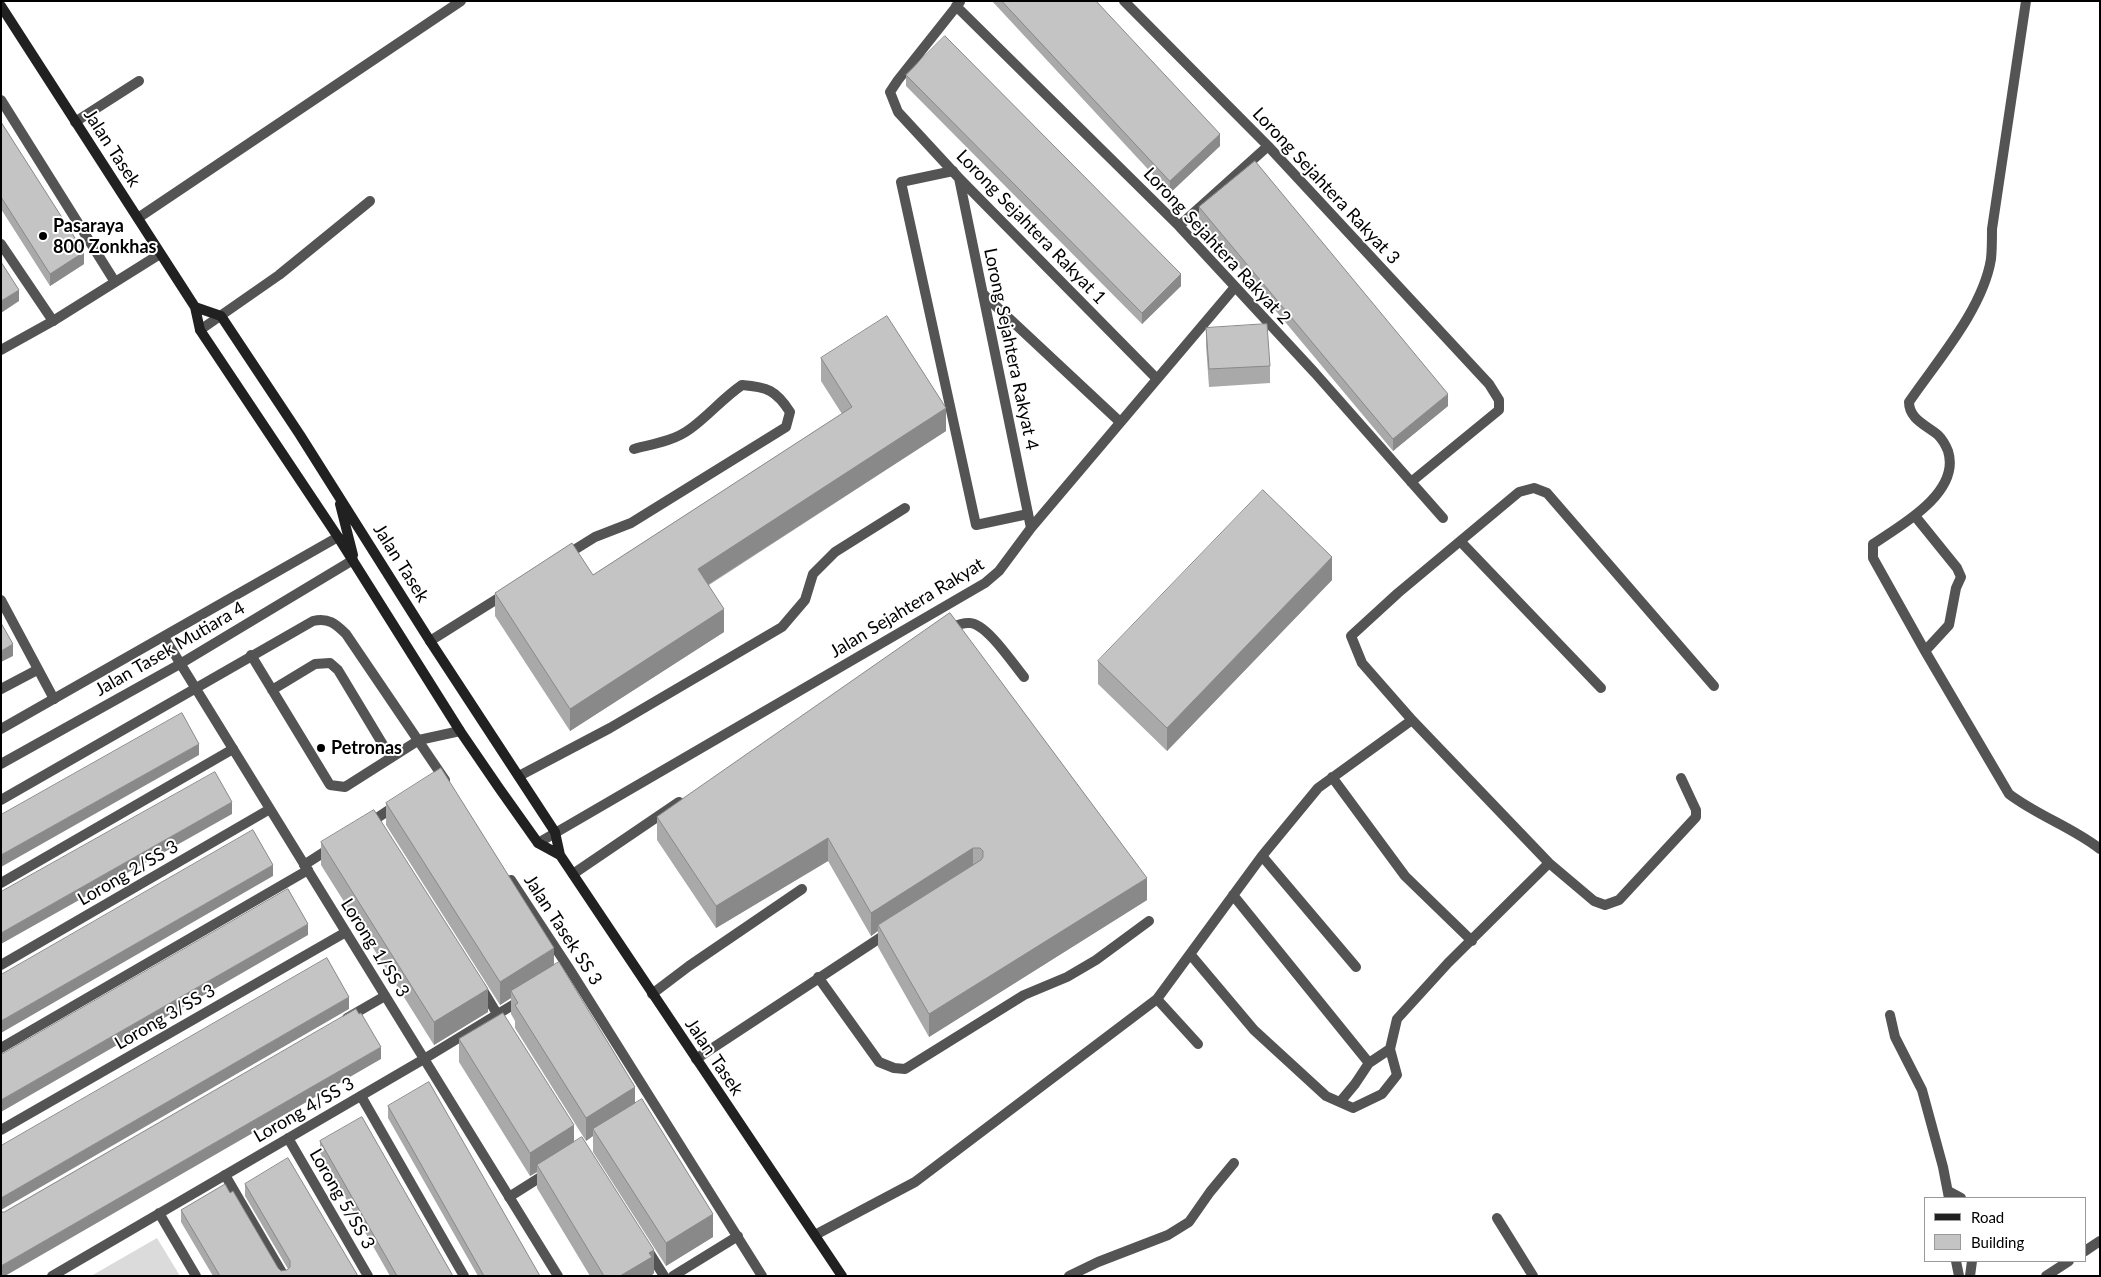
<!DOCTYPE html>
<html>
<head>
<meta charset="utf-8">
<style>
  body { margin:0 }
  #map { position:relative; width:2101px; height:1277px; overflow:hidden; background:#fff; font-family:Lato,sans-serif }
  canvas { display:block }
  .frame { position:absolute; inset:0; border:2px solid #000; pointer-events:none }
  .legend { position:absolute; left:1924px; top:1197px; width:162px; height:65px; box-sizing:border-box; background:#fff; border:1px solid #999; margin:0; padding:6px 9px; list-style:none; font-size:15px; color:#000 }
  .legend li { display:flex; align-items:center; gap:10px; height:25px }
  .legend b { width:25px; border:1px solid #999 }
</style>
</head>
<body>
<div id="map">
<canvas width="2101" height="1277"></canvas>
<div class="frame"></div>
<ul class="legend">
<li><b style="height:6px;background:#212121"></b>Road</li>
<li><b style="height:14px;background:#c4c4c4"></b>Building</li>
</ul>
</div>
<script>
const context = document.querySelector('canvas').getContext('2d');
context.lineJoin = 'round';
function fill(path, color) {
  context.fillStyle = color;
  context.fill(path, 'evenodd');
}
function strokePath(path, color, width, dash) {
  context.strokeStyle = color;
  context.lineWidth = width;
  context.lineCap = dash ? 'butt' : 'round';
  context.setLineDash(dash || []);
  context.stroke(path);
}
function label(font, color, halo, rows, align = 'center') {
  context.font = font + ' Lato,sans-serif';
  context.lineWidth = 4;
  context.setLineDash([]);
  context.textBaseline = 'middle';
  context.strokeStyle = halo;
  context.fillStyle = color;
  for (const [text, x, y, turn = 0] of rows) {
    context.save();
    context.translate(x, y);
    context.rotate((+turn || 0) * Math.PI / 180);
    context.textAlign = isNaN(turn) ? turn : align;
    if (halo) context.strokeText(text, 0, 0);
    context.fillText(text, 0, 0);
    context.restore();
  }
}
fill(new Path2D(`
  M 157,1238 L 180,1276 L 91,1276 Z`), '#dbdbdb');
strokePath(new Path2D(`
  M 75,122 L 139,81
  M 953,171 L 901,182 L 976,525 L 1028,514
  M 1,244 L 53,321
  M 983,294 L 1120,422
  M 200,330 L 279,275 L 370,201
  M 1461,542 L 1601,688
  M 566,555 L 595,537 L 631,523 L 786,427 L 790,412 C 776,390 767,387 742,385 C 723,398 708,416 690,429 C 674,441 653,444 634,449
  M 948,629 C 955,626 962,622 970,623 C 987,624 1013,664 1024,677
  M 430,641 L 505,594
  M 251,655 L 330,785 L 345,787 L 419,740
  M 272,690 L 315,664 L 330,663 L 338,670 L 391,758
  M 519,776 L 610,728 L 782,627 L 805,600 L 813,574 L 835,552 L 905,508
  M 1332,777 L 1405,876 L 1472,941
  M 1681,778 L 1696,810 L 1696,817 L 1619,900 L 1605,905 L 1594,901 L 1549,863 L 1412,720 L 1362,663 L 1351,636 L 1398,593 L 1519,492 L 1534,488 L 1547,493 L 1714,686
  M 368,824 L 395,806
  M 1262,856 L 1356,967
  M 304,865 L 332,847
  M 573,874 L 679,802
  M 1,883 L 233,749
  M 1233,895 L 1369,1063
  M 1190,954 L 1254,1030 L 1326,1096 L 1353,1108 L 1382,1094 L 1397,1075 L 1390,1049 L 1397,1019 L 1448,963 L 1549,863
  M 818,977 L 879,1062 L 894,1068 L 905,1069 L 1024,995 L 1067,977 L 1096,960 L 1149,921
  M 481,987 L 502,1022
  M 652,994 L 689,966 L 802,889
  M 1157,999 L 1198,1044
  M 1890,1015 L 1895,1037 L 1922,1090 L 1943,1167 L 1949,1198
  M 347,1018 L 385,996
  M 1,1048 L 308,870
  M 696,1059 L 889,932
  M 361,1096 L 464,1276
  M 1340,1102 L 1355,1084 L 1369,1063 L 1390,1049
  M 225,1175 L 284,1276
  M 1948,1191 L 1961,1198
  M 509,1197 L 547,1173
  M 815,1235 L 915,1182 L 1157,999 L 1262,856 L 1318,788 L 1412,720
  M 647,1249 L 664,1276
  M 1956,1261 L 1959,1276
  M 1970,1276 L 1972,1261`), '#545454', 10);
strokePath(new Path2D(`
  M 1124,1 L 1268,146 L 1489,384 L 1499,400 L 1499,410 L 1411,482
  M 2026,1 L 1992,229 C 1992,239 1992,250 1991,259 C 1983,309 1937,361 1909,402 C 1909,419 1926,425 1938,435 C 1942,439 1946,446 1948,451 C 1961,492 1902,525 1873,544 L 1873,558 L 1925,651 L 2009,794 C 2038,816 2072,827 2100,849
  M 960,2 L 898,80 L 890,92 L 898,112 L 958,177 L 1157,379
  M 956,6 L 1179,226 L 1315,373 L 1443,518
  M 1,100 L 115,282
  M 959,178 L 1031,528
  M 138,218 L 461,1
  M 1179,226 L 1268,146
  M 1,350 L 53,321 L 160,254
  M 1915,516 L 1957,568 L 1961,577 L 1956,588 L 1949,625 L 1925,651
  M 1,600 L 54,699
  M 164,637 L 558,1276
  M 1,689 L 37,670
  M 419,740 L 460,731
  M 1,800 L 313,621 C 328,617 336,624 346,634 L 445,780
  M 538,843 L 985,583 L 999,571 L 1031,528 L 1235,287
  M 511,880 L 570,970 L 762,1276
  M 1,965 L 270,809
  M 1,1130 L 346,932
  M 288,1138 L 368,1276
  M 159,1213 L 196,1276
  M 1497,1218 L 1533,1276
  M 2085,1251 L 2100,1241
  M 52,1276 L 424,1059 L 521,1000
  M 673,1276 L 738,1236
  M 1069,1276 L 1098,1262 L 1168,1235 L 1189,1222 L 1210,1192 L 1234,1163
  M 2046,1276 L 2069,1261`), '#545454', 10);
strokePath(new Path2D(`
  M 1,729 L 338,537
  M 1,764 L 180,664 L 353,560`), '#545454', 10);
strokePath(new Path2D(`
  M 1,6 L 195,307 L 200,330 L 338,537 L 460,731 L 499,788 L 538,843 L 560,855
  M 195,307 L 221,316 L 300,435 L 430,641 L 555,832 L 560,855 L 842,1276
  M 340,504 L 353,555`), '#212121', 10);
fill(new Path2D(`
  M 992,1 L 1096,1 L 1220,146 L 1170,193 Z
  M 906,75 L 1181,286 L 1142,324 L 906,86 Z
  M 1,122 L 84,264 L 50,286 L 1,209 Z
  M 1199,207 L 1448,406 L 1393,451 L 1199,219 Z
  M 1206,328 L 1270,366 L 1270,383 L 1209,387 L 1206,345 Z
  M 821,358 L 946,431 L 709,585 L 724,632 L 570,731 L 495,616 L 495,593 L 593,575 L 842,414 L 821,381 Z
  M 1332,580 L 1167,751 L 1098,684 L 1098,661 Z
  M 950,613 L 1147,900 L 929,1037 L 878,947 L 878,931 L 871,936 L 828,861 L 716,928 L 657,840 L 657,817 Z
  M 386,803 L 554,965 L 713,1237 L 666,1266 L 593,1152 L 593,1136 L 586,1141 L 515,1028 L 515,1021 L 511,1014 L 511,998 L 500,1005 L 386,825 Z
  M 321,842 L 488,1012 L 434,1045 L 321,865 Z
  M 459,1039 L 574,1141 L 654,1273 L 652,1275 L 652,1276 L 590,1276 L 537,1188 L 537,1172 L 530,1176 L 459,1062 Z
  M 388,1106 L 540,1276 L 478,1276 L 388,1118 Z
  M 320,1141 L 453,1276 L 390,1276 L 320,1153 Z
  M 245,1184 L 358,1276 L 213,1276 L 181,1222 L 181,1210 L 281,1271 L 287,1270 L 288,1269 L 245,1196 Z`), '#a9a9a9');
fill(new Path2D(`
  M 1220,134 L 1220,146 L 1170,193 L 1170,181 Z
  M 84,252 L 84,264 L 50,286 L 50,274 Z
  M 1181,274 L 1181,286 L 1142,324 L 1142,313 Z
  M 19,290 L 19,301 L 1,313 L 1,301 Z
  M 1448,394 L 1448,406 L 1393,451 L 1393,439 Z
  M 946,408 L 946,431 L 698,591 L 698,569 Z
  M 1332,557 L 1332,580 L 1167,751 L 1167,728 Z
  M 724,609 L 724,632 L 570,731 L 570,709 Z
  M 13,644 L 13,656 L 1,662 L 1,651 Z
  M 199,744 L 199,755 L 1,867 L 1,855 Z
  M 232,802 L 232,814 L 1,944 L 1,933 Z
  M 828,838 L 828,861 L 716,928 L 716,906 Z
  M 973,848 L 973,871 L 878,925 L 878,931 L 871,936 L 871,913 Z
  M 273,865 L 273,876 L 1,1033 L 1,1021 Z
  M 1147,878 L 1147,900 L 929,1037 L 929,1014 Z
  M 308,924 L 308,935 L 1,1112 L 1,1100 Z
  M 554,948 L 554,971 L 511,991 L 511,998 L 500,1005 L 500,982 Z
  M 488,989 L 488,1012 L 434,1045 L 434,1022 Z
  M 349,997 L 349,1009 L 1,1210 L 1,1198 Z
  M 381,1047 L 381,1059 L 5,1276 L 1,1276 L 1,1266 Z
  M 635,1087 L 635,1110 L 593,1129 L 593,1136 L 586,1141 L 586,1118 Z
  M 574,1125 L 574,1148 L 537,1165 L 537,1172 L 530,1176 L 530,1153 Z
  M 713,1214 L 713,1237 L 666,1266 L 666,1243 Z
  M 654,1250 L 654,1273 L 652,1275 L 652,1276 L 620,1276 Z`), '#898989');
const building = new Path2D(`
  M 1002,1 L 1096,1 L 1220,134 L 1170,181 Z
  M 945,36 L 1181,274 L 1142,313 L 906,75 Z
  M 1,122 L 84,252 L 50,274 L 1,197 Z
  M 1255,161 L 1448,394 L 1393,439 L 1199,207 Z
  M 1,262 L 19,290 L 1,301 Z
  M 887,316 L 946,408 L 698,569 L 724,609 L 570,709 L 495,593 L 572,543 L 593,575 L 852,407 L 821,358 Z
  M 1267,324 L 1270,366 L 1209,369 L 1206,328 Z
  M 1263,490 L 1332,557 L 1167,728 L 1098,661 Z
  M 950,613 L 1147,878 L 929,1014 L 878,925 L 981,860 L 983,857 L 983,851 L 980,848 L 973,848 L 871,913 L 828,838 L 716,906 L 657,817 Z
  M 1,623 L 13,644 L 1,651 Z
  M 182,713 L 199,744 L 1,855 L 1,815 Z
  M 441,768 L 554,948 L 500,982 L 386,803 Z
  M 215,772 L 232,802 L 1,933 L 1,892 Z
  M 374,810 L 488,989 L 434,1022 L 321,842 Z
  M 253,830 L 273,865 L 1,1021 L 1,975 Z
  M 288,889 L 308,924 L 1,1100 L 1,1055 Z
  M 327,958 L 349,997 L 1,1198 L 1,1146 Z
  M 559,962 L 635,1087 L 586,1118 L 515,1005 L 518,1003 L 511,991 Z
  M 356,1009 L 359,1014 L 361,1013 L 381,1047 L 1,1266 L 1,1212 L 4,1212 Z
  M 503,1013 L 574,1125 L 530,1153 L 459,1039 Z
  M 429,1082 L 540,1276 L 484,1276 L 388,1106 Z
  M 642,1099 L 713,1214 L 666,1243 L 593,1129 Z
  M 362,1117 L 453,1276 L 397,1276 L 320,1141 Z
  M 582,1137 L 654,1250 L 649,1253 L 652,1257 L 620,1276 L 604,1276 L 537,1165 Z
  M 288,1158 L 358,1276 L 220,1276 L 181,1210 L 225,1184 L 230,1193 L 233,1191 L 278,1268 L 281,1271 L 287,1270 L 290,1267 L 290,1261 L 245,1184 Z`);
fill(building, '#c4c4c4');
strokePath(building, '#898989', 1);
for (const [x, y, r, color] of [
  [43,236,5,"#000"],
  [321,748,5,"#000"]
]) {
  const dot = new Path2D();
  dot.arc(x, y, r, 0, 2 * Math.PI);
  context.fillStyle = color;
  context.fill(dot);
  strokePath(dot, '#fff', 2);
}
label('18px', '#000', '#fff', [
  ["Jalan Tasek",112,148,57],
  ["Lorong Sejahtera Rakyat 3",1326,186,47],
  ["Lorong Sejahtera Rakyat 1",1031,227,46],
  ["Lorong Sejahtera Rakyat 2",1217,246,47],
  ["Lorong Sejahtera Rakyat 4",1011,349,78],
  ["Jalan Tasek",401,563,58],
  ["Jalan Sejahtera Rakyat",907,608,-31],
  ["Jalan Tasek Mutiara 4",170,649,-30],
  ["Lorong 2/SS 3",128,873,-30],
  ["Jalan Tasek SS 3",563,930,57],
  ["Lorong 1/SS 3",375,948,58],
  ["Lorong 3/SS 3",165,1017,-30],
  ["Jalan Tasek",714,1057,56],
  ["Lorong 4/SS 3",304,1110,-30],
  ["Lorong 5/SS 3",342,1199,60]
]);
label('bold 18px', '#000', '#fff', [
  ["Pasaraya",53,226],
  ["800 Zonkhas",53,247],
  ["Petronas",331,748]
], 'left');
</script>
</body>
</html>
